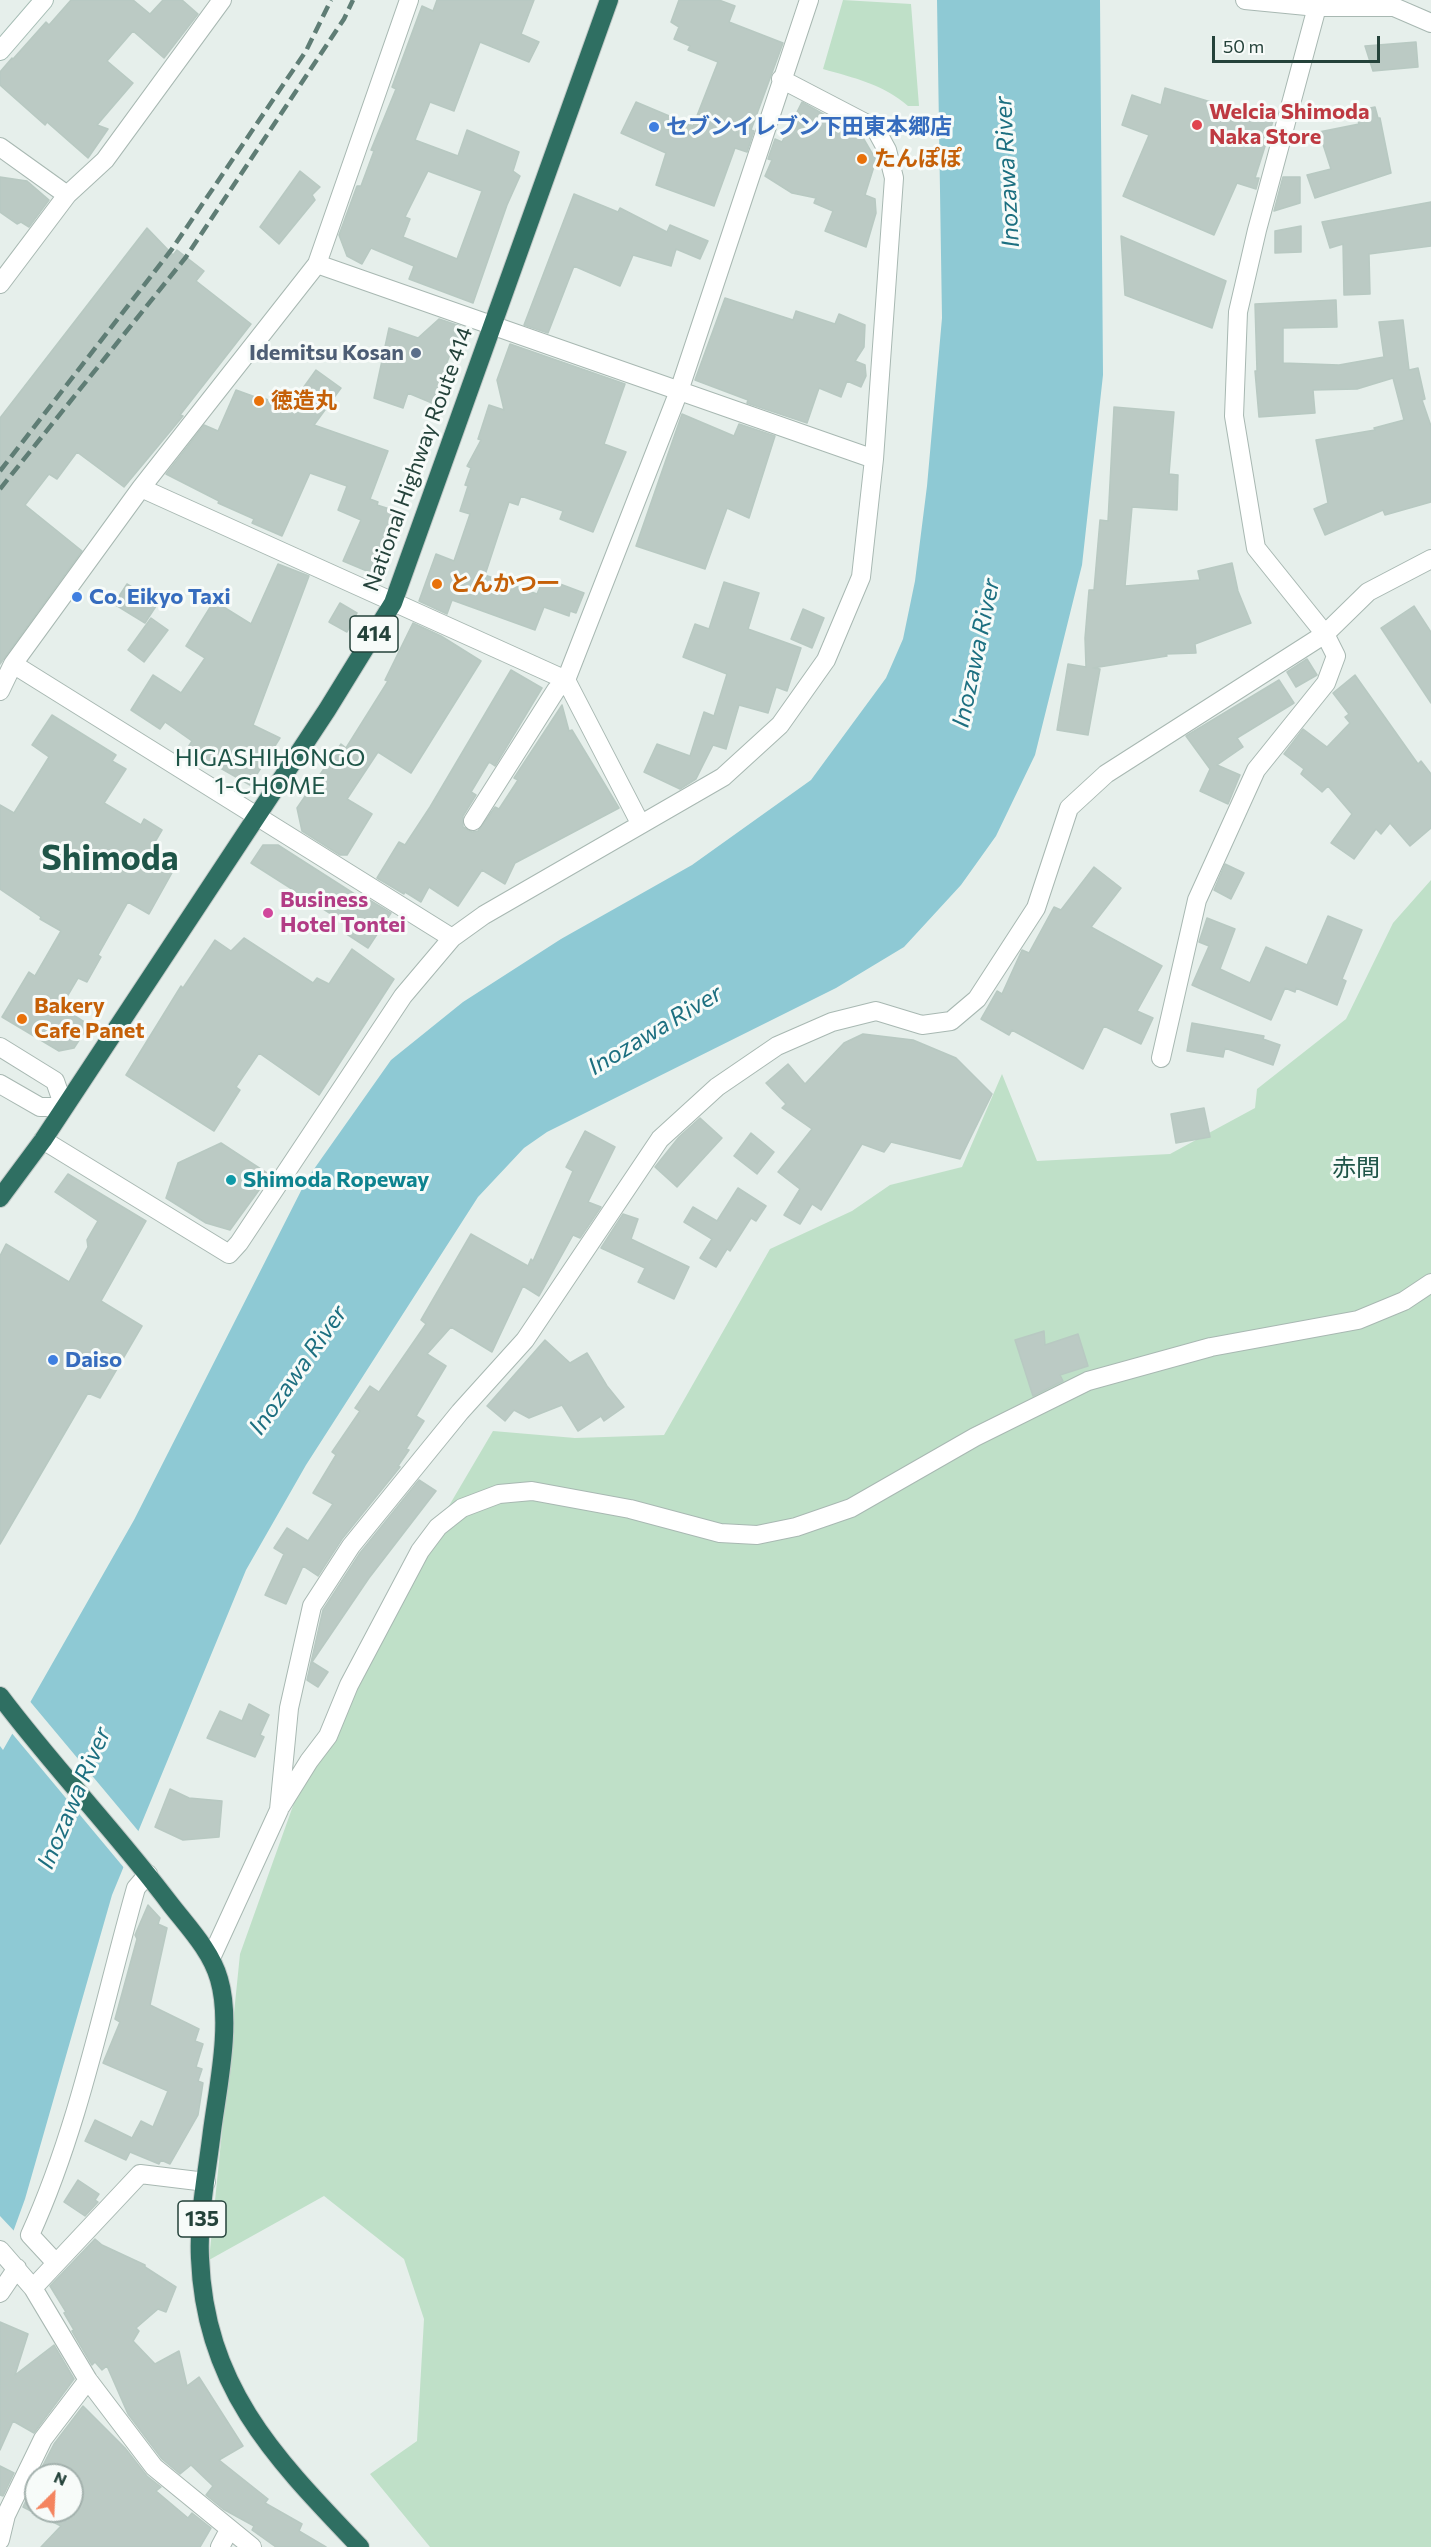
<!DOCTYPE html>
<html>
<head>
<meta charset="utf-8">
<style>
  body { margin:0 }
  #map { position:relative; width:1431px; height:2547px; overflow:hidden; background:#e6efeb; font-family:Commissioner,sans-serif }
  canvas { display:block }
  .north { position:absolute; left:24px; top:2463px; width:60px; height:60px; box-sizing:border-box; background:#f7fbf9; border:2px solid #a3b1ad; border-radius:50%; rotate:24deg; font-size:16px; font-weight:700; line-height:24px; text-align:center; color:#24423a }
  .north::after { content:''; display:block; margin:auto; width:21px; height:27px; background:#f4845f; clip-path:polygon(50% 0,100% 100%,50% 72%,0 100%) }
  .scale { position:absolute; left:1212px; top:36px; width:168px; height:27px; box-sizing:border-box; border:3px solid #24423a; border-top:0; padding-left:8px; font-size:18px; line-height:21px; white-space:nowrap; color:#24423a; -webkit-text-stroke:4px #f7fbf9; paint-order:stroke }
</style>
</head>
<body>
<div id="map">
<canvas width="1431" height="2547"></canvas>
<div class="north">N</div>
<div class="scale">50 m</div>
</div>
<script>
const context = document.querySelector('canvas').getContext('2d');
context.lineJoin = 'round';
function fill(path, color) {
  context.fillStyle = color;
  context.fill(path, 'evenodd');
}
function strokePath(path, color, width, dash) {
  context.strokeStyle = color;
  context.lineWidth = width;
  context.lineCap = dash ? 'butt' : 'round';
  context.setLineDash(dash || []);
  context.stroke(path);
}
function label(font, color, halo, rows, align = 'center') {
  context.font = font + ' Commissioner,"Noto Sans JP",sans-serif';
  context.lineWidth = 6;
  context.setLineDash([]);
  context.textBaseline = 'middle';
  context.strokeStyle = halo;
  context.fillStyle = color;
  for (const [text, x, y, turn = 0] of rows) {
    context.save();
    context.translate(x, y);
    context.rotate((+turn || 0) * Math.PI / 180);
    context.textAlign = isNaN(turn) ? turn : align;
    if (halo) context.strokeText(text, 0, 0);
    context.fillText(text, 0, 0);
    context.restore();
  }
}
fill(new Path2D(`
  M 843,0 L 911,4 L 919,106 L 908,106 C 883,84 854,78 823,69 Z
  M 1431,880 L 1431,2547 L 430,2547 L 370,2474 L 417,2441 L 424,2319 L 404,2259 L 324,2196 L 209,2260 L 240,1954 L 309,1761 L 443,1516 L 493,1431 L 575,1438 L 664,1435 L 770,1249 L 852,1211 L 890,1185 L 962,1167 L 1002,1074 L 1037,1161 L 1170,1154 L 1255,1108 L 1257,1089 L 1346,1019 L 1393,923 Z`), '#bfe0c8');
fill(new Path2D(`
  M 937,0 L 1100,0 L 1103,375 L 1082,565 L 1035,755 L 996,836 L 961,885 L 904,947 L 836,988 L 547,1132 L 524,1148 L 478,1197 L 306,1465 L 246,1570 L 112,1895 L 25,2199 L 0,2268 L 0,1746 L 3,1750 L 134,1520 L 307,1179 L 391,1060 L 463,1002 L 561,939 L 692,865 L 811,780 L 886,678 L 903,639 L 915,581 L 927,486 L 942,318 Z`), '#8ec9d4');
fill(new Path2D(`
  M 28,1699 L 140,1833 L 125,1869 L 10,1731 Z
  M 0,2216 L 16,2233 L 0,2271 Z`), '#e6efeb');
const building = new Path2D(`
  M 71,0 L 133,0 L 150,14 L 163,0 L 182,0 L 198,14 L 164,58 L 133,31 L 107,61 L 133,83 L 97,125 L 108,129 L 88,158 L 47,122 L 45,125 L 0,85 L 0,72 L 12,58 L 13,59 L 46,22 L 49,25 Z
  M 437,0 L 534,0 L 521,34 L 539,42 L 529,62 L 480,42 L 454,111 L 430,102 L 415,140 L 458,156 L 467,130 L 519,152 L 513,171 L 520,176 L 507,205 L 473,303 L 409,279 L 414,266 L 371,248 L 362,264 L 347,256 L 339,235 L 357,186 L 361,186 L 374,151 L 371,150 L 396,89 L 392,87 L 422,6 L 433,11 ZM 428,171 L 482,191 L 457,259 L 403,237 L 410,219 L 405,217 Z
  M 679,0 L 719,0 L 735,6 L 729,22 L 783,43 L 751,130 L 754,131 L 747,152 L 735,148 L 714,206 L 656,185 L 666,153 L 621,133 L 636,102 L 693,126 L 718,62 L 688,50 L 690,46 L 674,39 L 679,27 L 671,22 Z
  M 1416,42 L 1418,67 L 1373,71 L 1365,46 Z
  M 1165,88 L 1273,121 L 1255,178 L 1259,178 L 1256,189 L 1237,183 L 1214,235 L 1123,196 L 1149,135 L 1122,125 L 1132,95 L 1161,105 Z
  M 802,102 L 862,136 L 876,160 L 865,195 L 875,199 L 876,213 L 866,247 L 825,231 L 833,211 L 814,203 L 816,198 L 792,193 L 765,176 L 772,160 L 768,159 L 775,139 L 782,142 Z
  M 1375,107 L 1378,118 L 1380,118 L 1391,173 L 1315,198 L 1307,175 L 1331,169 L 1319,132 L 1359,124 L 1355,111 Z
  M 300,171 L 320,187 L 312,195 L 315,200 L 279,244 L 260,227 Z
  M 0,177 L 27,181 L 49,200 L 29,227 L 21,222 L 17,224 L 0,212 Z
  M 1283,177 L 1300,177 L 1300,203 L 1274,211 Z
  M 574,194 L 618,212 L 620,208 L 667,232 L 670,225 L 708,241 L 700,259 L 676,249 L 671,266 L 633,255 L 620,286 L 574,266 L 548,333 L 524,325 Z
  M 1431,202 L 1431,246 L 1369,254 L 1370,294 L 1344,295 L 1343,244 L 1330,248 L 1322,222 Z
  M 1301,226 L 1301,252 L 1275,253 L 1275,231 Z
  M 147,228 L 173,255 L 177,250 L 204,271 L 196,281 L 251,324 L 180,415 L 183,416 L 124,487 L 77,452 L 57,479 L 49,474 L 25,505 L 82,551 L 0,664 L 0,418 Z
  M 1121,236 L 1226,281 L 1212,328 L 1125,295 Z
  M 725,298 L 793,320 L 796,311 L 835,324 L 839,314 L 865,325 L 864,347 L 855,361 L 865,365 L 866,376 L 861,387 L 847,381 L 841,397 L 819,388 L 807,423 L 747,403 L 748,400 L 695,380 Z
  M 1336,300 L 1337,327 L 1283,328 L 1283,363 L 1339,365 L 1384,357 L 1379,322 L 1403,320 L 1409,370 L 1418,368 L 1425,399 L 1422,400 L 1431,426 L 1431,502 L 1385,515 L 1383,510 L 1325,535 L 1314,509 L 1328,503 L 1316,440 L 1375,430 L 1374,428 L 1404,420 L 1393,378 L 1357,389 L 1313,390 L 1315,413 L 1259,417 L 1255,371 L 1257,371 L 1255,304 Z
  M 439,319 L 460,326 L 462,334 L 449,357 L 432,403 L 408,393 L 403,408 L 374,398 L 389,328 L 418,338 Z
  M 510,344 L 625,384 L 604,444 L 626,452 L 593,532 L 560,519 L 563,511 L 521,496 L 518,505 L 509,502 L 485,575 L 537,594 L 542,582 L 550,585 L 552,581 L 584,593 L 576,613 L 570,611 L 569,616 L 544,607 L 535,630 L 452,600 L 447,614 L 419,601 L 436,554 L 454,561 L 470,514 L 460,511 L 468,486 L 465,485 L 471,468 L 467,466 L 481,440 L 478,439 L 489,405 L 504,410 L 497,380 Z
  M 316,370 L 341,388 L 314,425 L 388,451 L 370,499 L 378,502 L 377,505 L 396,511 L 374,574 L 343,561 L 361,520 L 338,510 L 347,486 L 310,473 L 282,536 L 252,523 L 254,519 L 218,503 L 219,501 L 166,474 L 204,425 L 218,431 L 236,390 L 258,398 L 259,396 L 288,409 Z
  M 1114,407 L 1174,412 L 1169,474 L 1178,475 L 1177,510 L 1132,507 L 1125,586 L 1200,580 L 1198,571 L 1232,563 L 1238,591 L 1251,623 L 1195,644 L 1196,653 L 1166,654 L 1167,656 L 1093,668 L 1100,669 L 1088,735 L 1057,730 L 1068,664 L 1086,667 L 1085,638 L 1089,590 L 1094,590 L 1100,520 L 1108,521 Z
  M 682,414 L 734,436 L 739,424 L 775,436 L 749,518 L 727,508 L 705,569 L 636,546 Z
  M 278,564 L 309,576 L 253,725 L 280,738 L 250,785 L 187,749 L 192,741 L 165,722 L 160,729 L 131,710 L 153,675 L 181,693 L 205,658 L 186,646 L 214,601 L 251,624 Z
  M 724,582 L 759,593 L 748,629 L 801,648 L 787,691 L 776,687 L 768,713 L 739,705 L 726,749 L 713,745 L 696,779 L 680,789 L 644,772 L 657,744 L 690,756 L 704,712 L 714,716 L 727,674 L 683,657 L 695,624 L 709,629 Z
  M 127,584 L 158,603 L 145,623 L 114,604 Z
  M 340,603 L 357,613 L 347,632 L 329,622 Z
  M 1414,606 L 1431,632 L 1431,703 L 1381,628 Z
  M 803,609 L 824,618 L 812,648 L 791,639 Z
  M 151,618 L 168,630 L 144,662 L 128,650 Z
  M 413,623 L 441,636 L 481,661 L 411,773 L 378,752 L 347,799 L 372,814 L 347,855 L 340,855 L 302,831 L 297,808 L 341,744 L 346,748 L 388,681 L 385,680 Z
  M 1307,659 L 1317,675 L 1296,687 L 1287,672 Z
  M 511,670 L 542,688 L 495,766 L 489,762 L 471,792 L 476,795 L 463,816 L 463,827 L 472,832 L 478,831 L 495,807 L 499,809 L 518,780 L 514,778 L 562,705 L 569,731 L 572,730 L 619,808 L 515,863 L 505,884 L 482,870 L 458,906 L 429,887 L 421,902 L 405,892 L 404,894 L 377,878 L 399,842 L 405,845 L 430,807 Z
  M 1355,675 L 1418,764 L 1421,761 L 1431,774 L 1431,828 L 1410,846 L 1390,823 L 1381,834 L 1376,829 L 1354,859 L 1331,843 L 1352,814 L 1328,786 L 1322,792 L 1301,774 L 1304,769 L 1284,754 L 1303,729 L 1327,747 L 1350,723 L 1345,717 L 1349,714 L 1333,693 Z
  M 1279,680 L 1294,703 L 1237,738 L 1243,747 L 1217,765 L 1240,775 L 1228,804 L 1200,791 L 1210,769 L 1186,736 Z
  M 52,715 L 116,755 L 112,761 L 126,769 L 104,803 L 141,825 L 144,819 L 162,830 L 152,847 L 178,862 L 149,914 L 128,902 L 98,955 L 101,957 L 87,982 L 78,978 L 61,1007 L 89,1025 L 74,1048 L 59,1051 L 2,1017 L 29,972 L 35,976 L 61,931 L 40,919 L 41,917 L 0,889 L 0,805 L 14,813 L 49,757 L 32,745 Z
  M 263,845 L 278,845 L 364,900 L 366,898 L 391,913 L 368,948 L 345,933 L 350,926 L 251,863 Z
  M 1225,864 L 1244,873 L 1231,899 L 1214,890 Z
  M 1094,867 L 1121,888 L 1091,927 L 1162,966 L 1137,1011 L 1153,1018 L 1141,1044 L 1104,1026 L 1083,1069 L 1012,1030 L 1009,1035 L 981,1019 L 997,991 L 1002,994 L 1022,950 L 1029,953 L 1054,907 L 1061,910 Z
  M 1328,916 L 1362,930 L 1342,979 L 1346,981 L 1337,1005 L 1296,988 L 1295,992 L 1285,988 L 1271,1020 L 1192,985 L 1209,946 L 1199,942 L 1207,918 L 1235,929 L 1220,969 L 1250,983 L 1266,947 L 1307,965 Z
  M 244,938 L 313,983 L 317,978 L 329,984 L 352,949 L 394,979 L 319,1095 L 259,1053 L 236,1087 L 240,1090 L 214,1131 L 126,1075 L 181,986 L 183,988 L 215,940 L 231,951 Z
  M 1192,1023 L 1264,1036 L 1263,1039 L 1280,1045 L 1273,1065 L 1225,1048 L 1223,1057 L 1187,1051 Z
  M 863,1034 L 913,1040 L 956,1058 L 992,1094 L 960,1159 L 891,1142 L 884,1152 L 862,1144 L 821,1210 L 812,1204 L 800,1224 L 784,1215 L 800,1189 L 778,1172 L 812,1129 L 782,1108 L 786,1104 L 766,1083 L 788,1064 L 805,1084 L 844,1043 Z
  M 1204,1108 L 1210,1137 L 1176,1143 L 1171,1114 Z
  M 700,1118 L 722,1138 L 677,1187 L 655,1167 L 679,1137 Z
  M 585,1131 L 615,1147 L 588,1202 L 601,1207 L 580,1238 L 573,1235 L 539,1296 L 523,1286 L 492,1352 L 451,1327 L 427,1354 L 446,1366 L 416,1416 L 424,1421 L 406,1449 L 409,1450 L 398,1466 L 400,1467 L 342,1539 L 318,1576 L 303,1566 L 286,1604 L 265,1595 L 284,1554 L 274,1548 L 287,1528 L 308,1541 L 333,1504 L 313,1493 L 336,1455 L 332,1452 L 360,1411 L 355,1408 L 370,1386 L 379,1392 L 426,1324 L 421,1320 L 471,1234 L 528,1266 L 531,1259 L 533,1261 L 573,1171 L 566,1167 Z
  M 751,1133 L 774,1152 L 757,1174 L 734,1156 Z
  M 221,1143 L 270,1175 L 230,1230 L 206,1223 L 166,1198 L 178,1163 Z
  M 68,1174 L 146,1221 L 101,1301 L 142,1326 L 100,1398 L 88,1393 L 0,1544 L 0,1256 L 6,1244 L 69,1282 L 88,1247 L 87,1240 L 98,1221 L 55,1192 Z
  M 738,1188 L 766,1206 L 756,1221 L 751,1218 L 730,1251 L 727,1249 L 716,1267 L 700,1258 L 712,1239 L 684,1222 L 693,1207 L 717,1221 Z
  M 623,1214 L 638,1219 L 631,1239 L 689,1267 L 674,1299 L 638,1282 L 645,1268 L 601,1248 Z
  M 1044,1331 L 1045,1345 L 1078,1334 L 1088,1366 L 1060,1375 L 1063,1381 L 1033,1396 L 1015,1340 Z
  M 545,1340 L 570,1363 L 587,1353 L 607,1386 L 624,1407 L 604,1421 L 601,1416 L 578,1431 L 562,1405 L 529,1418 L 514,1410 L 505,1421 L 487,1406 Z
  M 419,1480 L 436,1491 L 369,1578 L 312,1662 L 328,1672 L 318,1687 L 307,1680 L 323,1610 L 360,1553 Z
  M 249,1704 L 269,1715 L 260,1735 L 264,1737 L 255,1757 L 207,1738 L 220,1711 L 242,1721 Z
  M 170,1789 L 189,1798 L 222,1801 L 219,1837 L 183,1840 L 155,1827 Z
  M 148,1905 L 160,1918 L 158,1924 L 167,1928 L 150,2005 L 199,2029 L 195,2041 L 203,2044 L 196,2067 L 202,2069 L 198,2081 L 203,2083 L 198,2115 L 170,2164 L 161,2160 L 159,2164 L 130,2152 L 126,2160 L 85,2141 L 95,2120 L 132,2138 L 141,2121 L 153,2127 L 168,2091 L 103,2063 L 120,2022 L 115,2019 L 137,1939 L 135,1935 Z
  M 78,2180 L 99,2194 L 95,2200 L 98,2202 L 85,2216 L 64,2202 Z
  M 95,2239 L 102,2245 L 145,2265 L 145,2267 L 176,2287 L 166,2312 L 158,2309 L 136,2328 L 139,2331 L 133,2341 L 155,2364 L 179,2351 L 187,2386 L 199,2377 L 243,2446 L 219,2460 L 268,2499 L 265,2503 L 302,2524 L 299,2531 L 326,2547 L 276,2547 L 252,2530 L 254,2526 L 223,2509 L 206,2495 L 213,2486 L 191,2465 L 180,2474 L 162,2459 L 128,2414 L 107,2366 L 102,2370 L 95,2362 L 92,2365 L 72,2331 L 74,2330 L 64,2313 L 66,2312 L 50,2286 Z
  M 0,2322 L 28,2334 L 15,2375 L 54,2345 L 74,2379 L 34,2433 L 13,2421 L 0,2450 Z
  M 83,2406 L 125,2448 L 147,2476 L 161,2487 L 156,2491 L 188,2518 L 192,2513 L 211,2528 L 200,2547 L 41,2547 L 61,2526 L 23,2507 L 34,2483 L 36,2511 L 72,2511 L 72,2475 L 38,2475 L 54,2444 Z
  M 0,2466 L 14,2473 L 3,2496 L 0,2495 Z`);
fill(building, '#bbcac4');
strokePath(building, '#b8c9c2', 1.5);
const street = new Path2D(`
  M 1245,0 L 1317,7 L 1394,7 L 1431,23
  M 0,147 L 67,195
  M 317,264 L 874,459
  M 0,284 L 67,195 L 105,160 L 222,0
  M 141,488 L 566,680 L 640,823
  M 13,664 L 452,938
  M 0,691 L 13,664 L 141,488 L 317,264 L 409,0
  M 473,821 L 556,690 L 566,680 L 679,391 L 809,0
  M 0,1047 L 55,1081 L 64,1107 L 40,1107 L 0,1084
  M 1161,1058 L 1197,900 L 1256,770 L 1326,683 L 1336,656 L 1325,634 L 1256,548 L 1234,416 L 1238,312 L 1257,230 L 1317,7
  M 43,1140 L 229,1254 L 239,1243 L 403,996 L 452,938 L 484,915 L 723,777 L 780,725 L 826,660 L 861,577 L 874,459 L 894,178 L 887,150 L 875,128 L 781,79
  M 281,1806 L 309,1761 L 328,1736 L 349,1685 L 420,1551 L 438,1527 L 462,1508 L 499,1494 L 532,1491 L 630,1509 L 720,1533 L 757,1535 L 796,1527 L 851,1508 L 975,1437 L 1088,1381 L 1211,1347 L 1358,1320 L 1404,1301 L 1431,1283
  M 211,1958 L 279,1810 L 289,1708 L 312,1606 L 351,1546 L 460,1412 L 525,1340 L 660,1139 L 717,1087 L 777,1046 L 832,1022 L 876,1011 L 922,1025 L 951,1021 L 977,999 L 1036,908 L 1069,808 L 1106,774 L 1325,634 L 1368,592 L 1431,559
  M 0,2250 L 33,2288 L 88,2380 L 154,2467 L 252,2547
  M 56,2263 L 30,2235 C 80,2125 103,2004 136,1888 L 148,1874
  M 33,2288 L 140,2174 L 206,2182
  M 0,2293 L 17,2268
  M 0,2540 L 6,2515 L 43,2439 L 88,2380
  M 220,2547 L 229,2530`);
const secondary = new Path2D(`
  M 0,51 L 44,0`);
const highway = new Path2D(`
  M 0,1198 L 43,1140 L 327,710 L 393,603 L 609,0
  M 0,1696 C 54,1768 117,1833 171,1905 C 189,1928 211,1951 219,1979 C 232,2023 218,2086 212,2131 C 207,2173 198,2216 200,2258 C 205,2388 276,2459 360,2547`);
strokePath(street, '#a8b8b2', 20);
strokePath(secondary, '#a4bbb3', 20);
strokePath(highway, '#c2cac8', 20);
strokePath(street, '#fff', 18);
strokePath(secondary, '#fff', 18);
strokePath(highway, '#2f6f62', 18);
strokePath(new Path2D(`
  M 0,471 L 172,249 L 306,51 L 331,0
  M 0,489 L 186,257 L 344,19 L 353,0`), '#5f7d75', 4.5, [12, 6]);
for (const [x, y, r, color] of [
  [1197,125,6,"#e0444e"],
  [654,127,6,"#3f7fe0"],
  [862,159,6,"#e8710a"],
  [416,353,6,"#5c6f8a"],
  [259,401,6,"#e8710a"],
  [437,584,6,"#e8710a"],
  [77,597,6,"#3f7fe0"],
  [268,913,6,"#d1479c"],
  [22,1019,6,"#e8710a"],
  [231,1180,6,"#0f9aa8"],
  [53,1360,6,"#3f7fe0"]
]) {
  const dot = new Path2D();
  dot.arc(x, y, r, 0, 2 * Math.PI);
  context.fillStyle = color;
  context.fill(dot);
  strokePath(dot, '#f7fbf9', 2);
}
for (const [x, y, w] of [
  [374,634,48],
  [202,2219,48]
]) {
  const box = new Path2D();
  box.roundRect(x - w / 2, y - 18, w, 36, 4.5);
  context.fillStyle = '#f7fbf9';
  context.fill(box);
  strokePath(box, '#24423a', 1.5);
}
label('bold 21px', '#24423a', null, [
  ["414",374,634],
  ["135",202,2219]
]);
label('bold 22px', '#be3a42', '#f7fbf9', [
  ["Welcia Shimoda",1209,112],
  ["Naka Store",1209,137]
], 'left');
label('bold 22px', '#366cbe', '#f7fbf9', [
  ["セブンイレブン下田東本郷店",666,127],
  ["Co. Eikyo Taxi",89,597],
  ["Daiso",65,1360]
], 'left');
label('bold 22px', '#c56008', '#f7fbf9', [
  ["たんぽぽ",874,159],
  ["徳造丸",271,401],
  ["とんかつ一",449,584],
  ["Bakery",34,1006],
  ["Cafe Panet",34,1031]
], 'left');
label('bold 22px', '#4e5e75', '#f7fbf9', [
  ["Idemitsu Kosan",404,353]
], 'right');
label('22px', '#24423a', '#f7fbf9', [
  ["National Highway Route 414",418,459,-70]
]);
label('bold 22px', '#b23c85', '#f7fbf9', [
  ["Business",280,900],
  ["Hotel Tontei",280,925]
], 'left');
label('bold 22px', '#0d838f', '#f7fbf9', [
  ["Shimoda Ropeway",243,1180]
], 'left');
label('italic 24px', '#1c6f80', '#f7fbf9', [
  ["Inozawa River",1007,172,-93],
  ["Inozawa River",976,653,-78],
  ["Inozawa River",655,1030,-31],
  ["Inozawa River",298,1370,-55],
  ["Inozawa River",74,1798,-67]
]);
label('24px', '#1f5548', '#f7fbf9', [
  ["HIGASHIHONGO",270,758],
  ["1-CHOME",270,786],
  ["赤間",1356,1168]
]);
label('bold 34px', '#1f5548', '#f7fbf9', [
  ["Shimoda",110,859]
]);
</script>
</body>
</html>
